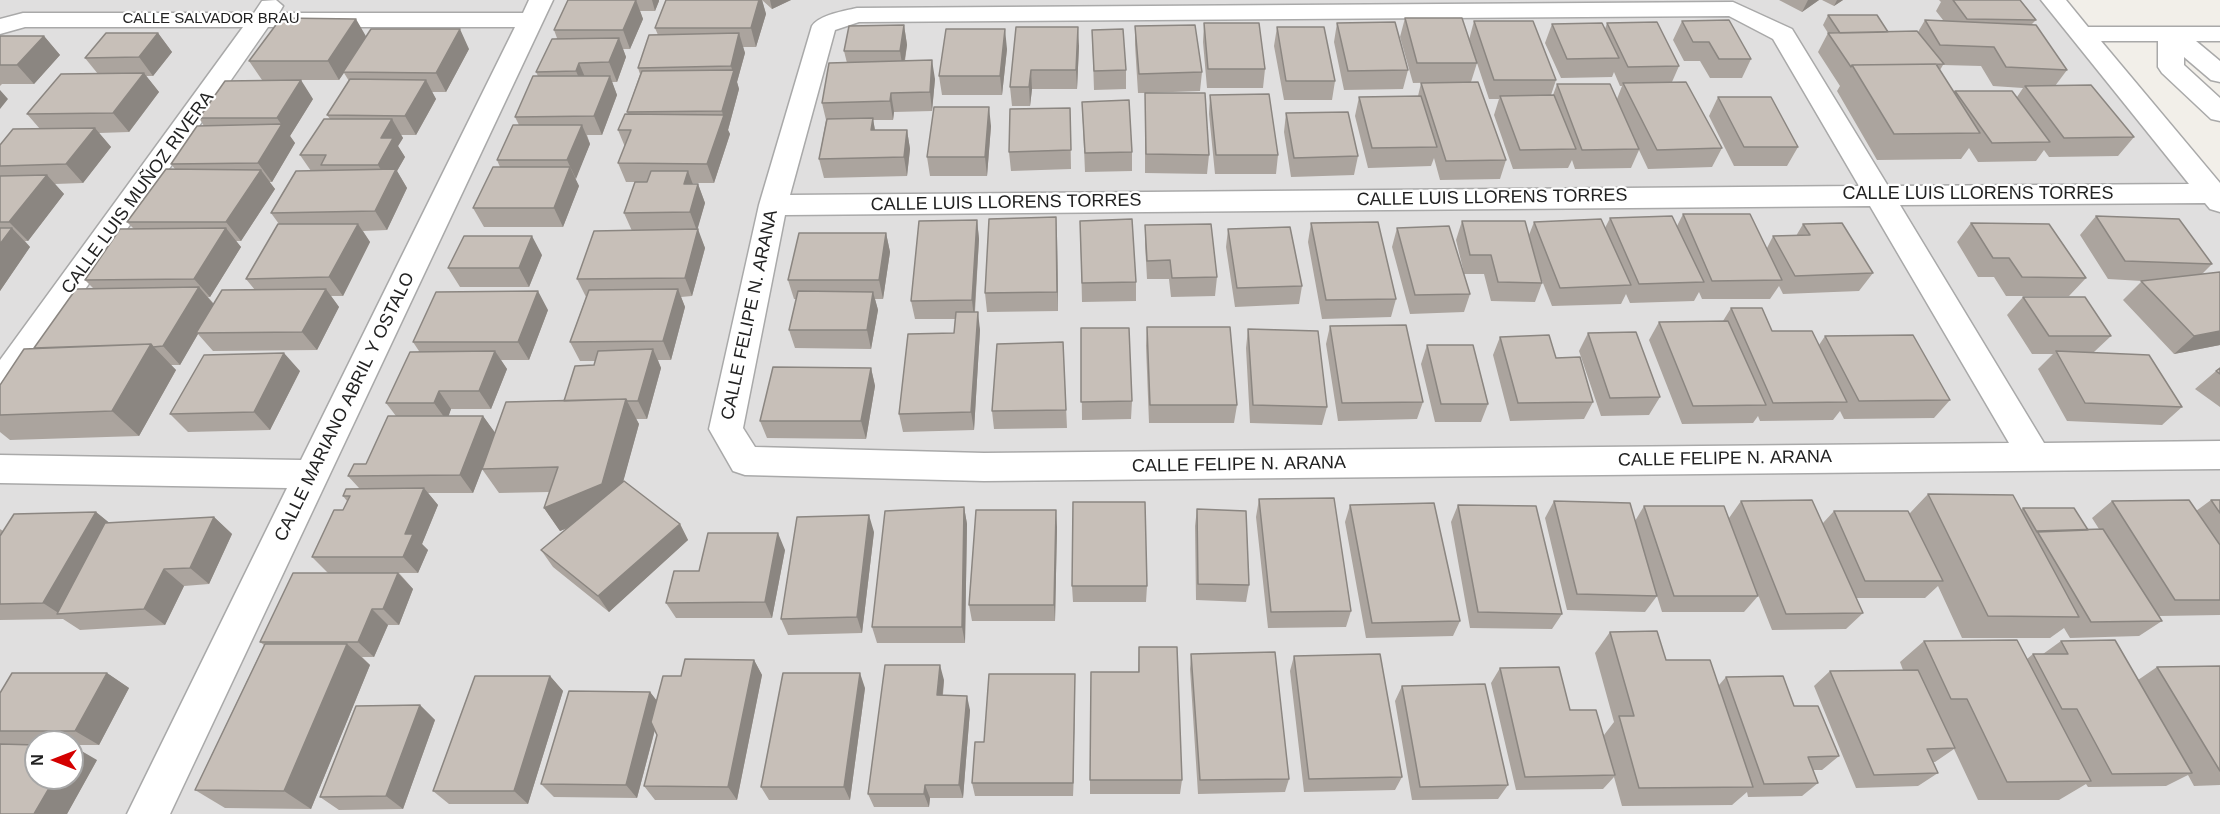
<!DOCTYPE html>
<html>
<head>
<meta charset="utf-8">
<style>
  body { margin:0 }
  #map { position:relative; width:2220px; height:814px; overflow:hidden; background:#f2efe9; font-family:Arial,sans-serif }
  canvas { display:block }
  .north { position:absolute; left:24px; top:730px; width:60px; height:60px; box-sizing:border-box; background:#fff; border:2px solid #a7a7a7; border-radius:50%; rotate:270deg; font-size:16px; font-weight:700; line-height:24px; text-align:center; color:#222 }
  .north::after { content:''; display:block; margin:auto; width:21px; height:27px; background:#d40000; clip-path:polygon(50% 0,100% 100%,50% 72%,0 100%) }
</style>
</head>
<body>
<div id="map">
<canvas width="2220" height="814"></canvas>
<div class="north">N</div>
</div>
<script>
const context = document.querySelector('canvas').getContext('2d');
context.lineJoin = 'round';
function fill(path, color) {
  context.fillStyle = color;
  context.fill(path, 'evenodd');
}
function strokePath(path, color, width, dash) {
  context.strokeStyle = color;
  context.lineWidth = width;
  context.lineCap = dash ? 'butt' : 'round';
  context.setLineDash(dash || []);
  context.stroke(path);
}
function label(font, color, halo, rows, align = 'center') {
  context.font = font + ' Arial,sans-serif';
  context.lineWidth = 4.5;
  context.setLineDash([]);
  context.textBaseline = 'middle';
  context.strokeStyle = halo;
  context.fillStyle = color;
  for (const [text, x, y, turn = 0] of rows) {
    context.save();
    context.translate(x, y);
    context.rotate((+turn || 0) * Math.PI / 180);
    context.textAlign = isNaN(turn) ? turn : align;
    if (halo) context.strokeText(text, 0, 0);
    context.fillText(text, 0, 0);
    context.restore();
  }
}
fill(new Path2D(`
  M 0,0 L 2053,0 L 2220,202 L 2220,814 L 0,814 ZM 36,742 L 72,742 L 72,778 L 36,778 Z`), '#e0dfdf');
const minor = new Path2D(`
  M 276,0 L 283,6 L 279,13 L 523,13 L 529,0 L 553,0 L 170,814 L 127,814 L 287,488 L 0,483 L 0,455 L 301,460 L 515,27 L 268,27 L 12,394 L 0,398 L 0,360 L 243,27 L 25,27 L 0,34 L 0,19 L 23,13 L 254,13 L 262,1 Z
  M 2041,0 L 2066,0 L 2088,27 L 2220,27 L 2220,41 L 2196,41 L 2220,61 L 2220,82 L 2211,80 L 2184,57 L 2184,65 L 2220,98 L 2220,121 L 2211,119 L 2162,73 L 2158,67 L 2158,41 L 2101,41 L 2220,183 L 2220,212 L 2210,209 L 2205,203 L 1900,205 L 2044,443 L 2220,441 L 2220,469 L 984,481 L 745,475 L 733,471 L 709,429 L 759,205 L 812,26 C 819,15 844,11 857,8 L 1733,2 L 1792,29 L 1888,186 L 2189,184 ZM 1729,16 L 1773,39 L 1859,186 L 790,195 L 835,30 L 859,22 ZM 1870,206 L 2009,443 L 984,453 L 755,447 L 743,428 L 785,215 Z`);
strokePath(minor, '#a9a9a9', 3);
fill(minor, '#fff');
fill(new Path2D(`
  M 568,0 L 659,0 L 659,1 L 655,11 L 640,11 L 643,19 L 630,49 L 623,49 L 626,57 L 617,82 L 612,82 L 617,95 L 602,135 L 587,135 L 590,144 L 575,179 L 579,186 L 563,227 L 484,227 L 473,208 L 500,167 L 497,160 L 519,125 L 515,117 L 538,76 L 536,72 L 557,38 L 554,30 Z
  M 666,0 L 791,0 L 772,9 L 762,0 L 766,14 L 756,47 L 743,47 L 745,53 L 737,82 L 739,89 L 728,130 L 730,134 L 714,183 L 692,183 L 693,184 L 698,184 L 705,203 L 697,229 L 705,248 L 692,296 L 681,297 L 685,307 L 671,360 L 658,360 L 661,368 L 647,419 L 636,419 L 639,424 L 623,481 L 680,524 L 688,540 L 609,612 L 553,567 L 541,550 L 568,528 L 560,531 L 544,508 L 549,492 L 499,493 L 482,469 L 473,493 L 428,493 L 438,505 L 422,544 L 428,550 L 418,573 L 399,573 L 413,589 L 399,625 L 388,625 L 374,657 L 362,657 L 370,665 L 311,809 L 225,808 L 195,790 L 264,645 L 260,642 L 328,573 L 312,557 L 343,510 L 347,501 L 343,496 L 359,488 L 348,476 L 366,464 L 396,416 L 386,403 L 419,351 L 413,342 L 548,310 L 529,360 L 501,360 L 507,369 L 491,409 L 451,409 L 448,416 L 483,416 L 495,433 L 564,401 L 594,365 L 595,361 L 580,361 L 570,342 L 586,297 L 577,279 L 632,231 L 624,213 L 647,182 L 626,182 L 618,163 L 625,147 L 618,130 L 628,114 L 627,112 L 640,74 L 638,68 L 658,35 L 655,28 Z
  M 1779,0 L 1819,0 L 1802,12 Z
  M 1822,0 L 1843,0 L 1834,6 Z
  M 1939,0 L 2020,0 L 2036,20 L 2032,24 L 2067,70 L 2055,86 L 2134,137 L 2118,156 L 2049,157 L 2044,150 L 2036,161 L 1978,162 L 1969,148 L 1961,159 L 1877,160 L 1837,91 L 1840,86 L 1818,52 L 1828,33 L 1823,25 L 1828,15 L 1888,32 L 1918,32 L 1925,20 L 1943,20 L 1936,11 L 1941,2 ZM 1943,65 L 1981,66 L 1993,86 L 2023,88 L 2017,97 L 1955,91 L 1954,93 L 1940,70 Z
  M 1405,18 L 1469,40 L 1474,21 L 1556,80 L 1551,95 L 1553,95 L 1557,84 L 1617,99 L 1622,86 L 1620,86 L 1614,72 L 1612,77 L 1561,78 L 1545,43 L 1552,24 L 1605,29 L 1607,23 L 1679,66 L 1672,82 L 1722,148 L 1712,167 L 1648,169 L 1639,150 L 1631,168 L 1575,169 L 1572,160 L 1568,168 L 1513,169 L 1494,115 L 1499,99 L 1489,99 L 1477,63 L 1471,82 L 1506,160 L 1500,179 L 1440,180 L 1434,158 L 1431,166 L 1368,168 L 1355,116 L 1359,97 L 1418,96 L 1421,83 L 1469,82 L 1413,83 L 1400,37 Z
  M 1682,21 L 1751,59 L 1742,78 L 1710,78 L 1700,61 L 1684,61 L 1673,40 Z
  M 1204,23 L 1265,69 L 1263,88 L 1207,88 L 1203,42 Z
  M 1337,23 L 1408,70 L 1403,89 L 1344,90 L 1334,42 Z
  M 904,25 L 907,45 L 905,61 L 935,79 L 932,111 L 894,112 L 893,120 L 873,120 L 875,130 L 907,130 L 910,149 L 907,176 L 824,178 L 819,159 L 826,120 L 822,103 L 847,63 L 844,51 Z
  M 1135,26 L 1202,72 L 1200,91 L 1146,93 L 1209,155 L 1207,174 L 1145,173 L 1145,93 L 1138,93 L 1135,45 Z
  M 1016,27 L 1079,46 L 1077,89 L 1032,89 L 1030,106 L 1012,106 L 1010,87 Z
  M 1277,27 L 1335,81 L 1332,100 L 1284,100 L 1274,46 Z
  M 1092,30 L 1126,70 L 1126,89 L 1094,90 Z
  M 158,33 L 172,52 L 153,76 L 146,76 L 159,92 L 129,132 L 99,133 L 111,147 L 83,183 L 55,184 L 64,194 L 28,241 L 25,241 L 30,247 L 0,291 L 0,145 L 40,129 L 27,114 L 98,74 L 85,58 Z
  M 0,36 L 44,36 L 60,55 L 34,84 L 2,84 L 0,86 Z
  M 366,36 L 469,49 L 446,92 L 432,92 L 436,99 L 416,135 L 401,135 L 403,138 L 398,146 L 405,157 L 397,171 L 407,188 L 387,230 L 363,231 L 370,242 L 343,296 L 331,296 L 339,307 L 317,350 L 213,351 L 198,334 L 180,365 L 171,365 L 176,370 L 139,436 L 10,440 L 0,432 L 0,385 L 34,349 L 94,289 L 85,280 L 134,229 L 127,222 L 175,169 L 171,164 L 204,126 L 199,118 L 313,99 L 290,136 L 295,143 L 272,182 L 269,182 L 275,189 L 241,241 L 236,241 L 241,247 L 210,297 L 208,297 L 214,304 L 255,290 L 246,279 L 279,224 L 271,213 L 311,171 L 300,155 L 330,119 L 327,115 L 349,81 L 344,73 L 339,80 L 262,80 L 249,61 Z
  M 1007,49 L 1002,95 L 942,95 L 939,76 Z
  M 1210,95 L 1278,155 L 1276,174 L 1215,174 L 1209,114 Z
  M 1718,97 L 1798,147 L 1787,166 L 1734,166 L 1709,116 Z
  M 1082,102 L 1132,152 L 1132,171 L 1085,172 Z
  M 1070,108 L 1071,169 L 1011,171 L 1009,152 Z
  M 1286,113 L 1358,156 L 1354,175 L 1291,177 L 1284,132 Z
  M 991,126 L 987,176 L 930,176 L 927,157 Z
  M 1683,214 L 1767,248 L 1773,236 L 1796,236 L 1803,224 L 1873,273 L 1859,291 L 1783,294 L 1779,286 L 1770,299 L 1702,299 L 1699,292 L 1694,301 L 1630,303 L 1626,294 L 1621,304 L 1552,306 L 1541,278 L 1542,283 L 1535,302 L 1491,301 L 1484,274 L 1464,274 L 1470,294 L 1464,312 L 1410,314 L 1392,247 L 1397,228 L 1464,273 L 1456,240 L 1462,221 L 1529,235 L 1534,222 L 1605,228 L 1610,218 L 1677,226 Z
  M 2096,216 L 2212,264 L 2202,274 L 2220,272 L 2220,345 L 2174,354 L 2123,300 L 2142,281 L 2108,279 L 2080,235 Z
  M 977,220 L 979,239 L 975,312 L 980,330 L 974,430 L 903,432 L 899,414 L 954,333 L 955,319 L 915,319 L 911,301 Z
  M 1080,221 L 1136,282 L 1136,301 L 1082,302 Z
  M 1311,223 L 1396,299 L 1391,317 L 1322,319 L 1308,242 Z
  M 1971,223 L 2086,278 L 2069,296 L 2006,296 L 1994,277 L 1978,277 L 1957,242 Z
  M 1145,225 L 1217,277 L 1215,296 L 1171,297 L 1169,279 L 1147,279 L 1145,244 Z
  M 1228,229 L 1302,286 L 1299,304 L 1235,307 L 1226,247 Z
  M 886,233 L 890,252 L 883,299 L 875,299 L 878,310 L 871,349 L 795,348 L 789,330 L 796,299 L 794,299 L 788,280 Z
  M 1057,236 L 1058,311 L 987,312 L 985,293 Z
  M 542,255 L 529,287 L 460,287 L 448,268 Z
  M 2023,297 L 2111,336 L 2094,352 L 2182,407 L 2162,425 L 2067,421 L 2038,369 L 2053,354 L 2032,354 L 2007,315 Z
  M 1731,308 L 1772,331 L 1819,345 L 1825,336 L 1950,400 L 1934,418 L 1844,419 L 1840,411 L 1833,420 L 1760,421 L 1758,416 L 1753,423 L 1682,424 L 1649,340 L 1659,322 L 1723,321 Z
  M 1330,326 L 1423,402 L 1417,419 L 1338,421 L 1326,344 Z
  M 1147,327 L 1237,405 L 1234,423 L 1149,423 L 1146,346 Z
  M 1081,328 L 1132,401 L 1131,419 L 1082,420 Z
  M 1248,329 L 1327,407 L 1322,425 L 1250,423 L 1246,348 Z
  M 1588,333 L 1660,397 L 1649,415 L 1601,416 L 1579,351 Z
  M 1500,337 L 1556,358 L 1593,402 L 1584,419 L 1510,421 L 1493,355 Z
  M 1063,342 L 1067,428 L 994,429 L 992,411 Z
  M 1427,345 L 1488,404 L 1481,422 L 1435,422 L 1421,364 Z
  M 871,368 L 875,386 L 866,439 L 767,438 L 760,421 Z
  M 2220,368 L 2220,407 L 2195,389 L 2216,371 Z
  M 300,371 L 270,430 L 188,432 L 170,414 Z
  M 1928,494 L 2021,510 L 2023,508 L 2088,530 L 2099,529 L 2092,518 L 2112,501 L 2196,511 L 2211,500 L 2220,500 L 2220,615 L 2159,616 L 2162,621 L 2139,636 L 2070,638 L 2064,628 L 2050,638 L 1962,638 L 1938,586 L 1925,598 L 1856,598 L 1863,613 L 1846,629 L 1772,630 L 1751,577 L 1758,596 L 1744,612 L 1662,612 L 1657,596 L 1645,612 L 1567,610 L 1545,518 L 1554,501 L 1635,521 L 1644,506 L 1729,518 L 1741,501 L 1823,523 L 1834,511 L 1910,513 Z
  M 1259,499 L 1351,611 L 1346,627 L 1268,628 L 1256,517 Z
  M 1350,505 L 1460,621 L 1453,636 L 1366,638 L 1345,522 Z
  M 1458,505 L 1562,614 L 1552,629 L 1470,628 L 1451,522 Z
  M 964,507 L 967,524 L 965,643 L 877,643 L 872,627 Z
  M 1197,509 L 1249,585 L 1246,602 L 1196,600 L 1195,526 Z
  M 96,512 L 109,523 L 214,517 L 232,534 L 209,584 L 184,586 L 165,625 L 80,630 L 63,619 L 0,620 L 0,529 L 3,531 Z
  M 1057,527 L 1055,621 L 972,621 L 969,605 Z
  M 874,532 L 862,633 L 788,635 L 781,619 Z
  M 785,550 L 772,618 L 676,618 L 666,603 L 699,571 Z
  M 1072,586 L 1147,586 L 1146,602 L 1073,602 Z
  M 1610,632 L 1666,660 L 1719,685 L 1726,677 L 1794,706 L 1839,756 L 1822,770 L 1813,770 L 1818,783 L 1802,796 L 1748,797 L 1747,792 L 1732,805 L 1622,806 L 1614,777 L 1603,789 L 1516,790 L 1491,683 L 1500,668 L 1570,710 L 1604,735 L 1614,722 L 1595,653 Z
  M 1924,641 L 2027,659 L 2033,654 L 2043,654 L 2061,641 L 2138,680 L 2157,667 L 2220,666 L 2220,785 L 2194,786 L 2188,775 L 2166,786 L 2088,787 L 2086,784 L 2059,800 L 1978,800 L 1954,749 L 1935,762 L 1933,762 L 1938,773 L 1918,786 L 1856,788 L 1814,686 L 1830,671 L 1903,670 L 1900,662 Z
  M 1139,647 L 1182,780 L 1180,794 L 1090,794 L 1090,780 L 1138,672 Z
  M 1191,654 L 1289,779 L 1285,792 L 1198,794 L 1190,669 Z
  M 1294,656 L 1402,777 L 1395,790 L 1304,792 L 1290,671 Z
  M 754,660 L 762,675 L 737,800 L 655,800 L 644,786 L 657,735 L 655,730 L 637,798 L 554,797 L 541,784 L 650,692 L 656,700 L 681,676 Z
  M 107,673 L 129,688 L 99,745 L 72,745 L 72,742 L 36,742 L 36,778 L 97,760 L 67,814 L 0,814 L 0,693 Z
  M 550,676 L 563,691 L 528,804 L 449,804 L 433,791 Z
  M 944,680 L 943,695 L 970,710 L 963,798 L 930,798 L 929,807 L 874,807 L 868,794 Z
  M 1402,686 L 1508,785 L 1498,799 L 1412,800 L 1395,701 Z
  M 865,688 L 850,800 L 769,800 L 761,787 Z
  M 1075,689 L 1073,796 L 975,796 L 972,783 L 984,742 Z
  M 420,705 L 435,720 L 403,809 L 339,810 L 320,797 Z`), '#aba49e');
fill(new Path2D(`
  M 636,0 L 643,19 L 630,49 L 623,30 Z
  M 652,0 L 659,0 L 659,1 L 655,11 Z
  M 759,0 L 762,0 L 766,14 L 756,47 L 751,28 Z
  M 770,0 L 791,0 L 772,9 Z
  M 1808,0 L 1819,0 L 1802,12 Z
  M 1837,0 L 1843,0 L 1834,6 Z
  M 356,19 L 367,38 L 339,80 L 328,61 Z
  M 904,25 L 907,45 L 903,70 L 900,51 Z
  M 1078,27 L 1079,46 L 1077,89 L 1076,70 Z
  M 460,29 L 469,49 L 446,92 L 436,73 Z
  M 1005,29 L 1007,49 L 1002,95 L 1000,76 Z
  M 158,33 L 172,52 L 153,76 L 139,57 Z
  M 739,33 L 745,53 L 737,82 L 739,89 L 728,130 L 730,134 L 714,183 L 707,164 L 723,116 L 722,111 L 733,73 L 731,66 Z
  M 44,36 L 60,55 L 34,84 L 17,65 Z
  M 619,38 L 626,57 L 617,82 L 609,62 Z
  M 932,60 L 935,79 L 932,111 L 930,92 Z
  M 579,63 L 587,82 L 584,90 L 576,71 Z
  M 1031,70 L 1032,89 L 1030,106 L 1029,87 Z
  M 144,73 L 159,92 L 129,132 L 113,113 Z
  M 610,76 L 617,95 L 602,135 L 594,116 Z
  M 301,80 L 313,99 L 290,136 L 295,143 L 272,182 L 258,163 L 281,124 L 277,118 Z
  M 426,80 L 436,99 L 416,135 L 405,116 Z
  M 0,90 L 8,99 L 0,109 Z
  M 891,93 L 894,112 L 893,120 L 890,101 Z
  M 989,107 L 991,126 L 987,176 L 985,157 Z
  M 873,118 L 876,137 L 871,130 Z
  M 392,119 L 403,138 L 398,146 L 405,157 L 397,171 L 407,188 L 387,230 L 375,211 L 389,183 L 378,165 L 381,138 Z
  M 582,125 L 590,144 L 576,179 L 567,160 Z
  M 95,128 L 111,147 L 83,183 L 66,164 Z
  M 907,130 L 910,149 L 907,176 L 904,157 Z
  M 570,167 L 579,186 L 563,227 L 554,208 Z
  M 261,170 L 275,189 L 241,241 L 226,222 Z
  M 688,171 L 695,190 L 684,184 Z
  M 47,175 L 64,194 L 28,241 L 9,222 Z
  M 698,184 L 705,203 L 697,231 L 690,212 Z
  M 1056,217 L 1057,236 L 1058,311 L 1057,292 Z
  M 977,220 L 979,239 L 974,319 L 972,300 Z
  M 358,224 L 370,242 L 343,296 L 329,277 Z
  M 12,228 L 30,247 L 0,291 L 0,244 Z
  M 226,228 L 241,247 L 210,297 L 194,279 Z
  M 698,229 L 705,248 L 692,296 L 685,278 Z
  M 886,233 L 890,252 L 883,299 L 879,280 Z
  M 532,236 L 542,255 L 529,287 L 519,268 Z
  M 199,287 L 215,306 L 196,333 L 198,334 L 180,365 L 163,346 Z
  M 326,289 L 339,307 L 317,350 L 302,332 Z
  M 678,289 L 685,307 L 671,360 L 663,341 Z
  M 538,291 L 548,310 L 529,360 L 518,342 Z
  M 873,292 L 878,310 L 871,349 L 867,330 Z
  M 978,312 L 980,330 L 974,430 L 971,412 Z
  M 2220,331 L 2220,345 L 2174,354 L 2194,336 Z
  M 151,344 L 176,370 L 139,436 L 112,411 Z
  M 653,349 L 661,368 L 647,419 L 638,401 Z
  M 495,351 L 507,369 L 491,409 L 479,391 Z
  M 284,353 L 300,371 L 270,430 L 254,412 Z
  M 871,368 L 875,386 L 866,439 L 861,421 Z
  M 439,391 L 451,409 L 447,421 L 434,403 Z
  M 626,399 L 639,424 L 616,508 L 560,531 L 544,508 Z
  M 483,416 L 496,434 L 473,493 L 460,475 Z
  M 424,488 L 438,505 L 422,544 L 428,550 L 418,573 L 403,557 L 405,534 Z
  M 964,507 L 967,524 L 965,643 L 962,627 Z
  M 1056,510 L 1057,527 L 1055,621 L 1054,605 Z
  M 96,512 L 117,529 L 60,614 L 43,603 Z
  M 869,515 L 874,532 L 862,633 L 857,617 Z
  M 214,517 L 232,534 L 209,584 L 190,568 Z
  M 680,524 L 688,540 L 609,612 L 598,596 Z
  M 778,533 L 785,550 L 772,618 L 765,602 Z
  M 164,569 L 184,586 L 165,625 L 144,609 Z
  M 398,573 L 413,589 L 399,625 L 383,609 Z
  M 372,609 L 388,625 L 374,657 L 358,642 Z
  M 347,644 L 370,665 L 311,809 L 284,791 Z
  M 754,660 L 762,675 L 737,800 L 728,787 Z
  M 940,665 L 944,680 L 941,709 L 937,695 Z
  M 107,673 L 129,688 L 99,745 L 75,731 Z
  M 860,673 L 865,688 L 850,800 L 844,787 Z
  M 1075,674 L 1075,689 L 1073,796 L 1073,783 Z
  M 550,676 L 563,691 L 528,804 L 514,791 Z
  M 650,692 L 661,706 L 637,798 L 626,785 Z
  M 967,696 L 970,710 L 963,798 L 959,785 Z
  M 420,705 L 435,720 L 403,809 L 386,796 Z
  M 73,746 L 97,760 L 67,814 L 34,814 L 55,778 L 72,778 L 72,748 Z
  M 925,785 L 930,798 L 929,807 L 924,794 Z`), '#8b8681');
const building = new Path2D(`
  M 568,0 L 636,0 L 623,30 L 554,30 Z
  M 666,0 L 759,0 L 751,28 L 655,28 Z
  M 1953,0 L 2020,0 L 2036,20 L 1967,19 Z
  M 1828,15 L 1877,15 L 1888,32 L 1840,33 Z
  M 281,18 L 356,19 L 328,61 L 249,61 Z
  M 1405,18 L 1462,18 L 1477,63 L 1417,63 Z
  M 1729,20 L 1751,59 L 1719,59 L 1709,42 L 1693,42 L 1682,21 Z
  M 1925,20 L 2036,25 L 2067,70 L 2006,67 L 1994,47 L 1940,45 Z
  M 1474,21 L 1533,21 L 1556,80 L 1494,80 Z
  M 1395,22 L 1408,70 L 1348,71 L 1337,23 Z
  M 1657,22 L 1679,66 L 1628,67 L 1607,23 Z
  M 1204,23 L 1259,23 L 1265,69 L 1208,69 Z
  M 1602,23 L 1619,58 L 1567,59 L 1552,24 Z
  M 904,25 L 900,51 L 844,51 L 849,26 Z
  M 1195,25 L 1202,72 L 1139,74 L 1135,26 Z
  M 1016,27 L 1078,27 L 1076,70 L 1031,70 L 1029,87 L 1010,87 Z
  M 1277,27 L 1324,27 L 1335,81 L 1286,81 Z
  M 371,29 L 460,29 L 436,73 L 343,72 Z
  M 946,29 L 1005,29 L 1000,76 L 939,76 Z
  M 1123,29 L 1126,70 L 1094,71 L 1092,30 Z
  M 1917,31 L 1944,64 L 1852,65 L 1851,67 L 1828,33 Z
  M 106,33 L 158,33 L 139,57 L 85,58 Z
  M 739,33 L 731,66 L 638,68 L 649,35 Z
  M 0,36 L 44,36 L 17,65 L 0,65 Z
  M 619,38 L 609,62 L 579,63 L 576,71 L 536,72 L 552,39 Z
  M 932,60 L 930,92 L 891,93 L 890,101 L 822,103 L 829,63 Z
  M 1936,64 L 1980,133 L 1894,134 L 1852,65 Z
  M 734,70 L 722,111 L 627,112 L 642,71 Z
  M 144,73 L 113,113 L 27,114 L 61,74 Z
  M 533,76 L 610,76 L 594,116 L 515,117 Z
  M 350,79 L 426,80 L 405,116 L 327,115 Z
  M 301,80 L 277,118 L 199,118 L 225,81 Z
  M 1478,82 L 1506,160 L 1446,161 L 1421,83 Z
  M 1686,82 L 1722,148 L 1657,150 L 1623,83 Z
  M 1557,84 L 1610,84 L 1639,149 L 1582,150 Z
  M 2091,85 L 2134,137 L 2064,138 L 2025,86 Z
  M 1955,91 L 2012,91 L 2050,142 L 1992,143 Z
  M 1145,93 L 1205,93 L 1209,155 L 1146,154 Z
  M 1269,94 L 1278,155 L 1216,155 L 1210,95 Z
  M 1554,95 L 1576,149 L 1520,150 L 1500,96 Z
  M 1421,96 L 1437,147 L 1372,148 L 1359,97 Z
  M 1718,97 L 1771,97 L 1798,147 L 1744,147 Z
  M 1129,100 L 1132,152 L 1085,153 L 1082,102 Z
  M 934,107 L 989,107 L 985,157 L 927,157 Z
  M 1070,108 L 1071,150 L 1009,152 L 1010,109 Z
  M 1348,112 L 1358,156 L 1294,158 L 1286,113 Z
  M 625,114 L 724,115 L 707,164 L 618,163 L 631,130 L 618,130 Z
  M 873,118 L 871,130 L 907,130 L 904,157 L 819,159 L 827,119 Z
  M 324,119 L 392,119 L 381,138 L 393,138 L 378,165 L 321,165 L 326,155 L 300,155 Z
  M 282,124 L 258,163 L 171,164 L 197,126 Z
  M 513,125 L 582,125 L 567,160 L 497,160 Z
  M 95,128 L 66,164 L 0,166 L 0,145 L 13,129 Z
  M 493,167 L 570,167 L 554,208 L 473,208 Z
  M 166,169 L 261,170 L 226,222 L 127,222 Z
  M 396,169 L 375,211 L 271,213 L 296,171 Z
  M 651,171 L 688,171 L 684,184 L 698,184 L 690,212 L 624,213 L 635,182 L 647,182 Z
  M 47,175 L 9,222 L 0,222 L 0,176 Z
  M 1683,214 L 1750,214 L 1782,280 L 1712,281 Z
  M 1672,216 L 1704,282 L 1639,284 L 1610,218 Z
  M 2096,216 L 2179,219 L 2212,264 L 2125,261 Z
  M 1056,217 L 1057,292 L 985,293 L 989,219 Z
  M 1132,219 L 1136,282 L 1082,283 L 1080,221 Z
  M 1601,219 L 1631,285 L 1560,288 L 1534,222 Z
  M 977,220 L 972,300 L 911,301 L 919,221 Z
  M 1462,221 L 1525,221 L 1542,283 L 1498,282 L 1491,255 L 1470,255 Z
  M 1378,222 L 1396,299 L 1326,300 L 1311,223 Z
  M 1842,223 L 1873,273 L 1795,276 L 1773,236 L 1810,235 L 1803,224 Z
  M 1971,223 L 2049,224 L 2086,278 L 2022,277 L 2009,258 L 1993,258 Z
  M 278,224 L 358,224 L 329,277 L 246,279 Z
  M 1211,224 L 1217,277 L 1172,278 L 1170,260 L 1147,261 L 1145,225 Z
  M 1449,226 L 1470,294 L 1415,295 L 1397,228 Z
  M 1290,227 L 1302,286 L 1237,288 L 1228,229 Z
  M 0,228 L 12,228 L 0,244 Z
  M 226,228 L 194,279 L 85,280 L 120,229 Z
  M 698,229 L 685,278 L 577,279 L 594,231 Z
  M 799,233 L 886,233 L 879,280 L 788,280 Z
  M 464,236 L 532,236 L 519,268 L 448,268 Z
  M 2220,272 L 2220,331 L 2194,336 L 2141,281 Z
  M 199,287 L 163,346 L 153,347 L 151,344 L 34,348 L 76,289 Z
  M 326,289 L 302,332 L 196,333 L 222,290 Z
  M 678,289 L 663,341 L 570,342 L 589,290 Z
  M 538,291 L 518,342 L 413,342 L 436,292 Z
  M 798,291 L 873,292 L 867,330 L 789,330 Z
  M 2023,297 L 2085,297 L 2111,336 L 2049,336 Z
  M 1731,308 L 1762,308 L 1772,331 L 1812,331 L 1847,402 L 1773,403 Z
  M 956,312 L 978,312 L 971,412 L 899,414 L 908,334 L 954,333 Z
  M 1728,321 L 1766,405 L 1693,406 L 1659,322 Z
  M 1406,325 L 1423,402 L 1342,403 L 1330,326 Z
  M 1147,327 L 1230,327 L 1237,405 L 1150,405 Z
  M 1081,328 L 1129,328 L 1132,401 L 1081,402 Z
  M 1248,329 L 1318,331 L 1327,407 L 1253,405 Z
  M 1636,332 L 1660,397 L 1610,398 L 1588,333 Z
  M 1549,335 L 1556,358 L 1580,357 L 1593,402 L 1518,403 L 1500,337 Z
  M 1913,335 L 1950,400 L 1859,401 L 1825,336 Z
  M 1063,342 L 1066,410 L 992,411 L 997,344 Z
  M 151,344 L 112,411 L 0,415 L 0,385 L 24,349 Z
  M 1427,345 L 1473,345 L 1488,404 L 1441,404 Z
  M 653,349 L 638,401 L 627,401 L 626,399 L 564,401 L 575,366 L 594,365 L 598,351 Z
  M 495,351 L 479,391 L 439,391 L 434,403 L 386,403 L 410,352 Z
  M 2056,351 L 2149,355 L 2182,407 L 2085,403 Z
  M 284,353 L 254,412 L 170,414 L 204,355 Z
  M 773,367 L 871,368 L 861,421 L 760,421 Z
  M 2220,368 L 2220,374 L 2216,371 Z
  M 626,399 L 602,484 L 544,508 L 558,467 L 482,469 L 506,402 Z
  M 388,416 L 483,416 L 460,475 L 348,476 L 354,464 L 366,464 Z
  M 624,481 L 680,524 L 598,596 L 541,550 Z
  M 424,488 L 405,534 L 413,534 L 403,557 L 312,557 L 334,510 L 343,510 L 350,496 L 343,496 L 346,489 Z
  M 1928,494 L 2013,495 L 2079,617 L 1988,616 Z
  M 1334,498 L 1351,611 L 1271,612 L 1259,499 Z
  M 1812,500 L 1863,613 L 1786,614 L 1741,501 Z
  M 2189,500 L 2220,545 L 2220,600 L 2175,600 L 2112,501 Z
  M 2211,500 L 2220,500 L 2220,513 Z
  M 1554,501 L 1630,503 L 1657,596 L 1577,594 Z
  M 1073,502 L 1145,502 L 1147,586 L 1072,586 Z
  M 1434,503 L 1460,621 L 1372,623 L 1350,505 Z
  M 1458,505 L 1536,506 L 1562,614 L 1478,612 Z
  M 1644,506 L 1724,506 L 1758,596 L 1674,596 Z
  M 964,507 L 962,627 L 872,627 L 885,511 Z
  M 2023,508 L 2074,508 L 2088,530 L 2037,532 Z
  M 1197,509 L 1246,511 L 1249,585 L 1198,584 Z
  M 976,510 L 1056,510 L 1054,605 L 969,605 Z
  M 1834,511 L 1908,511 L 1943,581 L 1865,581 Z
  M 96,512 L 43,603 L 0,604 L 0,536 L 14,514 Z
  M 869,515 L 857,617 L 781,619 L 797,517 Z
  M 214,517 L 190,568 L 164,569 L 144,609 L 57,614 L 105,523 Z
  M 2103,529 L 2162,621 L 2091,622 L 2037,531 Z
  M 708,533 L 778,533 L 765,602 L 666,603 L 674,571 L 699,571 Z
  M 293,573 L 398,573 L 383,609 L 372,609 L 358,642 L 260,642 Z
  M 1657,631 L 1666,660 L 1710,660 L 1753,787 L 1639,788 L 1619,716 L 1634,716 L 1610,632 Z
  M 2017,640 L 2091,781 L 2007,782 L 1967,699 L 1951,699 L 1924,641 Z
  M 2115,640 L 2192,773 L 2112,774 L 2077,709 L 2062,709 L 2033,654 L 2068,654 L 2061,641 Z
  M 265,644 L 347,644 L 284,791 L 195,790 Z
  M 1139,647 L 1177,647 L 1182,780 L 1090,780 L 1091,672 L 1139,672 Z
  M 1275,652 L 1289,779 L 1200,780 L 1191,654 Z
  M 1380,654 L 1402,777 L 1309,779 L 1294,656 Z
  M 685,659 L 754,660 L 728,787 L 644,786 L 657,735 L 651,722 L 663,676 L 681,676 Z
  M 885,665 L 940,665 L 937,695 L 967,696 L 959,785 L 925,785 L 924,794 L 868,794 Z
  M 2220,666 L 2220,771 L 2157,667 Z
  M 1559,667 L 1570,710 L 1596,710 L 1615,775 L 1525,777 L 1500,668 Z
  M 1918,670 L 1955,748 L 1927,749 L 1938,773 L 1874,775 L 1830,671 Z
  M 12,673 L 107,673 L 75,731 L 0,731 L 0,693 Z
  M 783,673 L 860,673 L 844,787 L 761,787 Z
  M 989,674 L 1075,674 L 1073,783 L 972,783 L 975,742 L 984,742 Z
  M 475,676 L 550,676 L 514,791 L 433,791 Z
  M 1783,676 L 1794,706 L 1818,706 L 1839,756 L 1808,757 L 1818,783 L 1764,784 L 1726,677 Z
  M 1485,684 L 1508,785 L 1420,787 L 1402,686 Z
  M 569,691 L 650,692 L 626,785 L 541,784 Z
  M 420,705 L 386,796 L 320,797 L 356,706 Z
  M 0,744 L 36,745 L 36,778 L 55,778 L 34,814 L 0,814 Z`);
fill(building, '#c7bfb8');
strokePath(building, '#8b8681', 1.5);
label('15px', '#222', '#fff', [
  ["CALLE SALVADOR BRAU",211,19]
]);
label('18px', '#222', '#fff', [
  ["CALLE LUIS MUÑOZ RIVERA",138,193,-54],
  ["CALLE LUIS LLORENS TORRES",1978,194],
  ["CALLE LUIS LLORENS TORRES",1492,198,-1],
  ["CALLE LUIS LLORENS TORRES",1006,203,-1],
  ["CALLE FELIPE N. ARANA",750,315,-78],
  ["CALLE MARIANO ABRIL Y OSTALO",345,407,-64],
  ["CALLE FELIPE N. ARANA",1725,459,-1],
  ["CALLE FELIPE N. ARANA",1239,465,-1]
]);
</script>
</body>
</html>
